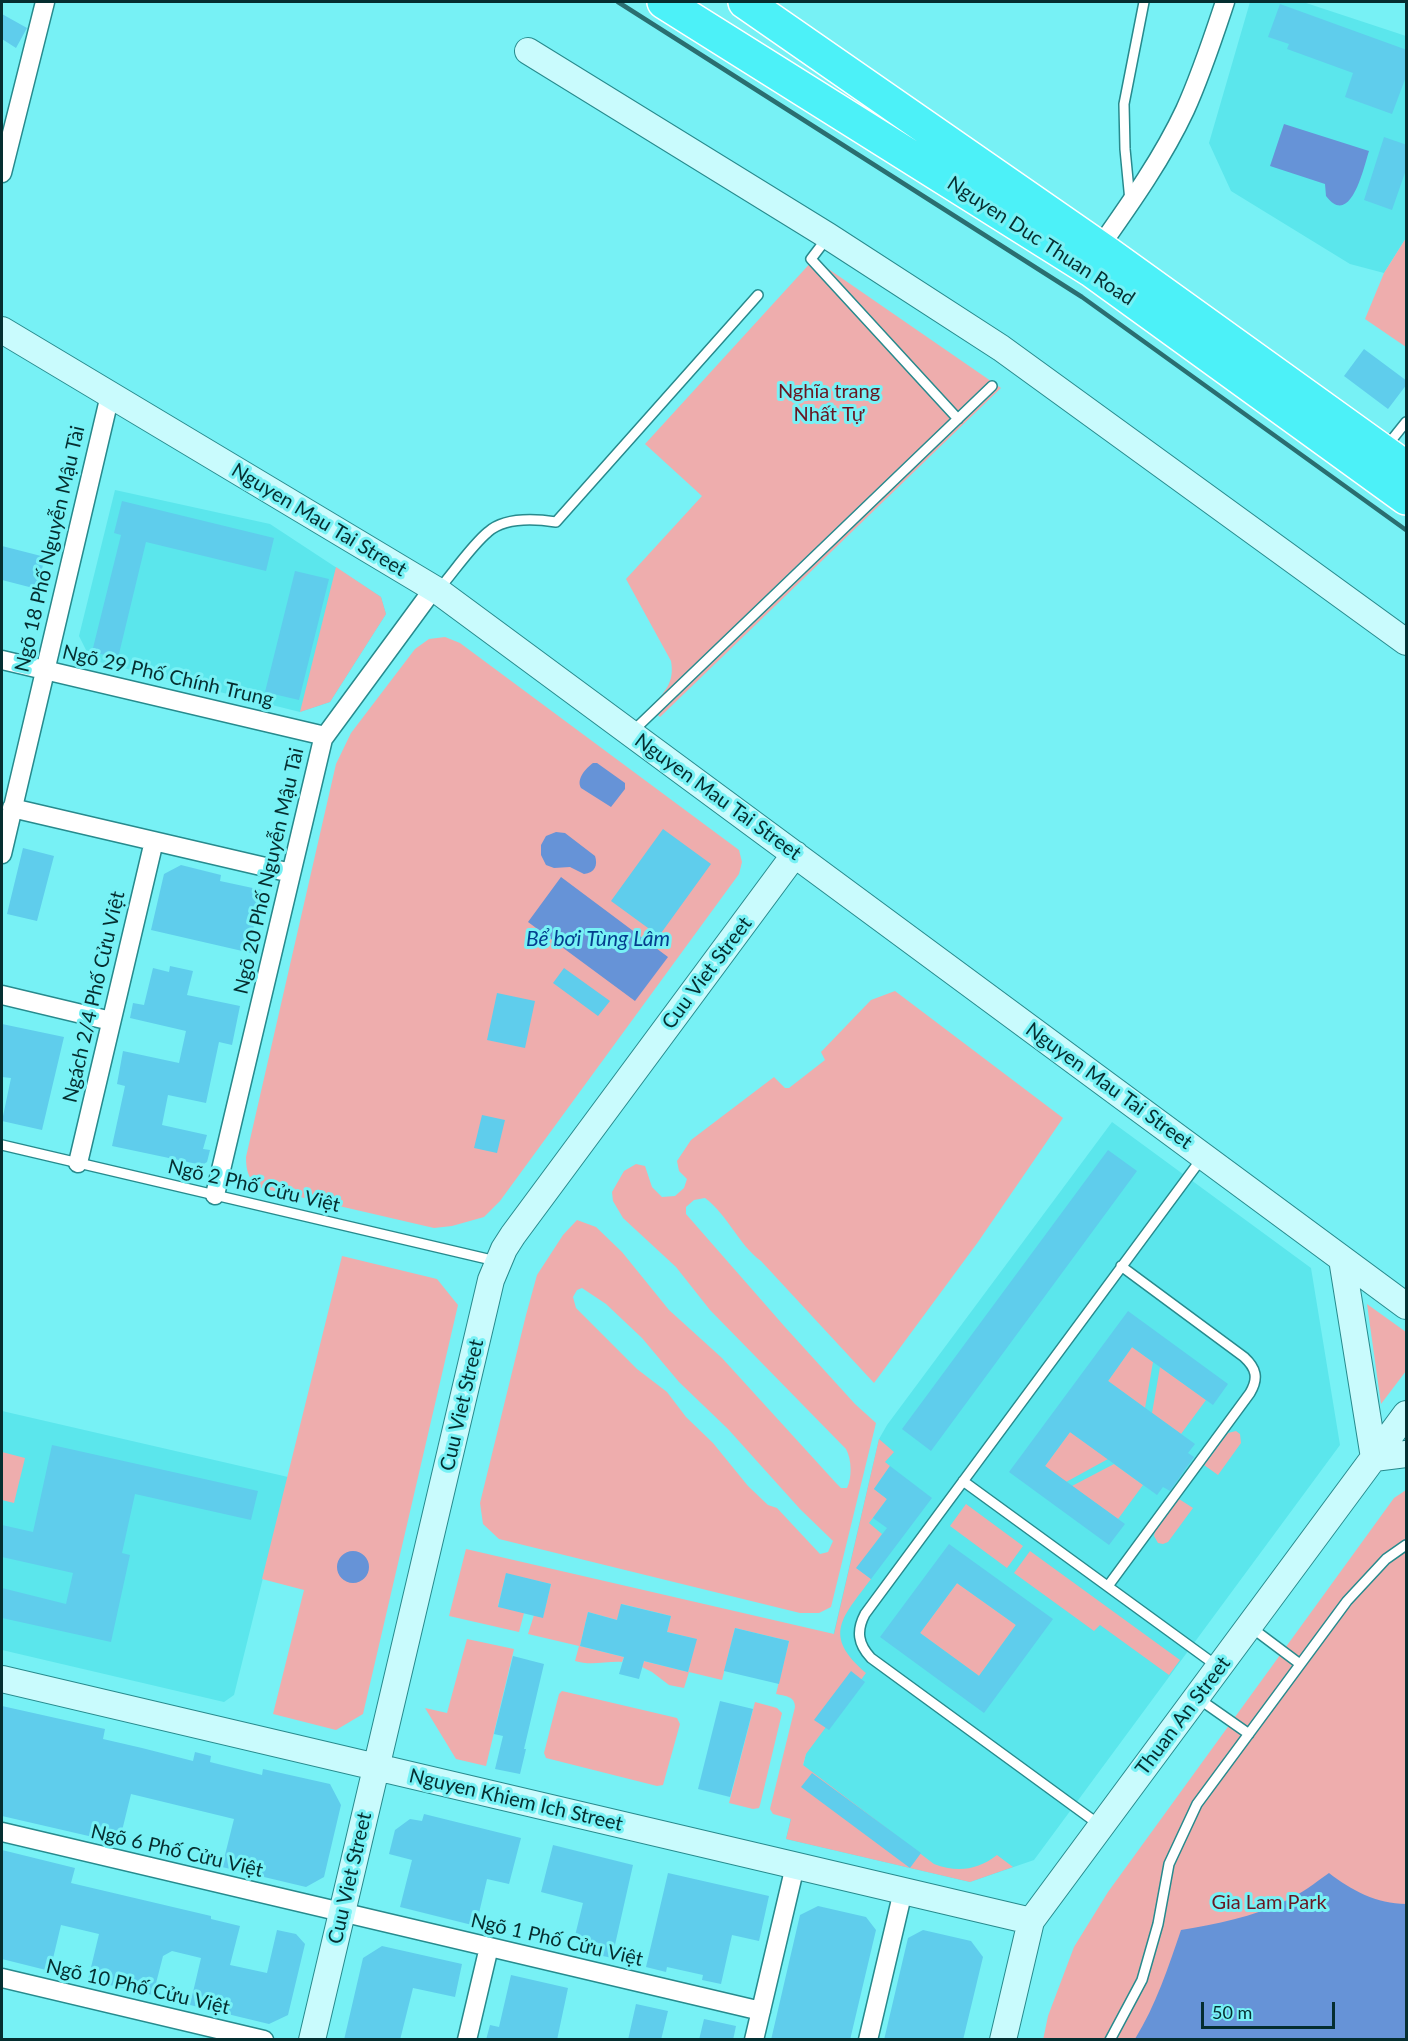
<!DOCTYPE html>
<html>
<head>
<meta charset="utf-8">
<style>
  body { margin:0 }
  #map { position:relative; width:1408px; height:2041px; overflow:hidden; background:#77f1f5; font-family:Lato,sans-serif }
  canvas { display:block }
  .frame { position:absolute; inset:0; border:3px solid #052e30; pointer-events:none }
  .scale { position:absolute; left:1201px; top:2002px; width:134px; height:27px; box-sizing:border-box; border:3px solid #052e30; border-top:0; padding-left:8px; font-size:18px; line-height:21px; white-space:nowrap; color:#052e30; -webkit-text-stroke:4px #77f1f5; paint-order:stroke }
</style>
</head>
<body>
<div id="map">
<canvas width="1408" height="2041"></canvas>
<div class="frame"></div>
<div class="scale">50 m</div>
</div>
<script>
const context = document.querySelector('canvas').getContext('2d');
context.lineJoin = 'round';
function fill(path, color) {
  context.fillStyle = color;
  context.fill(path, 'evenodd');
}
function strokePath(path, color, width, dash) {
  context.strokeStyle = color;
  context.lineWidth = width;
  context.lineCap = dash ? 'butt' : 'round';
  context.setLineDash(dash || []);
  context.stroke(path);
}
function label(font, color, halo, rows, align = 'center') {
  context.font = font + ' Lato,sans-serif';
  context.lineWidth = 6;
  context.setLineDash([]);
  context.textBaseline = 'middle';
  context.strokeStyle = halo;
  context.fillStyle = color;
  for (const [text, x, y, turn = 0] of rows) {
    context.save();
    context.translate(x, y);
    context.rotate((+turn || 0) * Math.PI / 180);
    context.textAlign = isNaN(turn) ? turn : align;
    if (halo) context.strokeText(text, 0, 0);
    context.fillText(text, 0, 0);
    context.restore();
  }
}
fill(new Path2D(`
  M 1250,2 L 1303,2 L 1406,36 L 1406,238 L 1384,273 L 1350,264 L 1231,191 L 1209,143 Z
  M 115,490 L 270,524 L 381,597 L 386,614 L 330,702 L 300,712 L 91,660 L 79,636 Z
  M 1112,1122 L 1311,1268 L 1340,1445 L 1034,1860 L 970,1882 L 786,1839 L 879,1439 L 887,1425 Z
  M 2,1411 L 288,1477 L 234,1695 L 224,1702 L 2,1650 Z`), '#5be6ec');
fill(new Path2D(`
  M 1406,238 L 1406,347 L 1365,319 L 1384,273 Z
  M 814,259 L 1001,388 L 660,717 L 650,708 C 664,693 675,683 671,661 L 626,579 L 702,496 L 645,444 Z
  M 336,567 L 381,597 L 386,614 L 330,702 L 300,712 Z
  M 445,637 L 460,643 L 739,850 L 742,862 L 739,874 L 500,1201 L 484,1217 L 452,1226 L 434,1228 L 257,1187 C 248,1177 246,1170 246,1157 L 336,764 L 351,733 L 415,649 L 429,639 Z
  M 895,991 L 1063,1118 L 978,1242 L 874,1383 L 761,1261 C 738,1244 728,1215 705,1198 L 694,1200 L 686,1207 L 686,1214 L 785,1327 L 855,1404 L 876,1423 L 831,1607 L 819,1613 L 800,1613 L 499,1539 L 483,1524 L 480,1503 L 526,1315 L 537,1275 L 563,1235 L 577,1220 L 596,1227 L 622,1252 L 669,1310 L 722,1358 L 836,1483 L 841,1488 L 847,1488 C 852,1478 852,1460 846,1449 L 710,1310 L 676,1267 L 623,1218 L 613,1201 L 612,1192 L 624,1171 L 636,1164 L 645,1166 L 652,1187 L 662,1197 L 675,1196 L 684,1188 L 687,1179 L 679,1171 L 677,1161 L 691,1140 L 774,1077 L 785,1088 L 789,1088 L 825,1060 L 821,1052 L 871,1000 ZM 582,1288 L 606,1304 L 642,1338 L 679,1382 L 728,1429 L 800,1509 L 833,1541 L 828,1552 L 820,1554 L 777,1508 L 768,1505 L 748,1486 L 713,1443 L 686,1417 L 667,1392 L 637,1369 L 576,1308 L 573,1297 L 577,1290 Z
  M 342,1256 L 437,1279 L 458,1305 L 363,1714 L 336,1730 L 273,1714 L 304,1590 L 262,1579 Z
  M 1367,1304 L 1406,1332 L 1406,1371 L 1381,1404 Z
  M 1132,1347 L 1153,1362 L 1145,1408 L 1108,1381 Z
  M 1160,1367 L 1206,1400 L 1181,1434 L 1152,1413 Z
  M 1236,1431 L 1240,1434 L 1241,1443 L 1218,1475 L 1204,1465 L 1228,1433 Z
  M 1070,1432 L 1108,1459 L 1066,1482 L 1045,1466 Z
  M 879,1439 L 894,1452 L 885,1462 L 890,1466 L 874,1489 L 887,1499 L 869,1523 L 882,1534 L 857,1568 L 871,1579 C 842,1618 822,1635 866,1673 L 806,1754 L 803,1765 L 934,1864 C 957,1873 978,1870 997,1855 L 1013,1867 L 970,1882 L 786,1839 L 791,1819 L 773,1814 L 770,1809 L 795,1707 C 795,1696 785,1696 776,1694 L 789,1641 L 735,1628 L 722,1680 L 689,1672 L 684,1688 L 669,1685 L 652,1672 L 642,1667 L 644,1661 L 688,1672 L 696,1639 L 667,1632 L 671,1616 L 622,1604 L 617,1620 L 588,1612 L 580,1646 L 624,1657 L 622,1662 C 606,1661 591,1666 575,1661 L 579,1646 L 528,1634 L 534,1615 L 543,1617 L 551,1584 L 506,1574 L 498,1606 L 524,1613 L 519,1632 L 449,1616 L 466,1549 L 834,1634 Z
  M 2,1452 L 25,1458 L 14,1503 L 2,1500 Z
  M 1114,1464 L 1143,1485 L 1118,1519 L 1072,1486 Z
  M 1406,1490 L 1406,2039 L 1043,2040 L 1048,2016 L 1074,1947 L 1108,1892 L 1394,1498 Z
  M 1179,1499 L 1193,1508 L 1168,1542 L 1163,1544 L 1158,1543 L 1154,1536 L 1155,1531 Z
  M 966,1504 L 1023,1546 L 1007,1568 L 950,1526 Z
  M 1030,1551 L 1180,1660 L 1169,1675 L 1100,1625 L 1094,1631 L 1014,1573 Z
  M 957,1583 L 1016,1625 L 979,1676 L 920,1633 Z
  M 467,1639 L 514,1649 L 486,1766 L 456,1759 L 425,1708 L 447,1713 Z
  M 562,1691 L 677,1718 L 680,1724 L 663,1785 L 657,1786 L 546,1758 L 544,1753 L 559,1694 Z
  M 755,1702 L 777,1708 L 782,1713 L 760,1805 L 759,1808 L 753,1809 L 729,1803 Z`), '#eeadad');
fill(new Path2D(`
  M 1284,124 L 1369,151 C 1364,166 1351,229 1326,196 L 1325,184 L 1270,166 Z
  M 593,763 L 597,763 L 625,783 L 625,789 L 611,807 L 581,788 C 576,779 586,768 593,763 Z
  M 556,832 L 565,833 L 595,856 C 598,865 595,873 584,874 L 570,867 L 554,868 L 546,865 L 541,855 L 541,845 L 546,836 Z
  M 561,877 L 668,957 L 635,1001 L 528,922 Z
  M337 1567a16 16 0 1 1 32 0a16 16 0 1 1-32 0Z
  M 1329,1873 C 1351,1890 1377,1904 1406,1904 L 1406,2039 L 1135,2039 C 1156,2005 1168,1968 1181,1930 C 1216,1924 1253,1917 1285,1901 C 1301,1894 1315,1883 1329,1873 Z`), '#6693d7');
fill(new Path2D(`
  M 1280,4 L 1407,50 L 1407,74 L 1392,114 L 1345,97 L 1353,73 L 1287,49 L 1289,44 L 1268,37 Z
  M 2,14 L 27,28 L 16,48 L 2,39 Z
  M 1384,137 L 1407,145 L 1407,167 L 1392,210 L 1364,200 Z
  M 1364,349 L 1407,381 L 1407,384 L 1388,409 L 1344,376 Z
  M 122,501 L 274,538 L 266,571 L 146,542 L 118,658 L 92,652 L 121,535 L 114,533 Z
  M 2,546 L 45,557 L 37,589 L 2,580 Z
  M 295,571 L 329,579 L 299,700 L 265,692 Z
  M 663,829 L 711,864 L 659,936 L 611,901 Z
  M 23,848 L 54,856 L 37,921 L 7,914 Z
  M 181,865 L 221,875 L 220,881 L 262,890 L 251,939 L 254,940 L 251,953 L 151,930 L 164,874 Z
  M 170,966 L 193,971 L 187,995 L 240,1006 L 232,1045 L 219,1042 L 206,1103 L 168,1095 L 162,1125 L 207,1135 L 203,1149 L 210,1150 L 207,1162 L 202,1165 L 112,1146 L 125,1086 L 117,1084 L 123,1051 L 179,1063 L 186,1031 L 130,1018 L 133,1003 L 144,1005 L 153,968 L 169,972 Z
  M 564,968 L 610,1001 L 598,1016 L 553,983 Z
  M 497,993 L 535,1001 L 525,1048 L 487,1040 Z
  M 2,1024 L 64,1037 L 42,1130 L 2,1121 L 11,1078 L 2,1077 Z
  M 482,1115 L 505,1120 L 497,1153 L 474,1148 Z
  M 1108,1150 L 1137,1171 L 931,1451 L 902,1429 Z
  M 1128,1311 L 1228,1384 L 1213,1405 L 1132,1347 L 1108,1381 L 1195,1444 L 1188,1453 L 1194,1457 L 1170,1491 L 1163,1487 L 1157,1495 L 1070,1432 L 1045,1466 L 1125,1524 L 1109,1545 L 1009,1472 Z
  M 52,1445 L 258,1491 L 251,1520 L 135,1494 L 122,1553 L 130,1555 L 111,1642 L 2,1618 L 2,1588 L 66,1604 L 73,1573 L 2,1557 L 2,1525 L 33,1532 Z
  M 890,1466 L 932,1498 L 871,1579 L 856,1568 L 887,1528 L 873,1518 L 887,1499 L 874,1489 Z
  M 949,1544 L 1053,1619 L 984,1713 L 880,1637 ZM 957,1583 L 1016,1625 L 979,1676 L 920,1633 Z
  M 506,1573 L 551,1584 L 543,1618 L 498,1607 Z
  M 621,1604 L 671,1616 L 667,1632 L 697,1639 L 688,1672 L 644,1661 L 639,1679 L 619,1674 L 624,1657 L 580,1646 L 588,1612 L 617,1620 Z
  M 735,1628 L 789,1641 L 779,1684 L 724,1671 Z
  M 513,1656 L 544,1664 L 524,1749 L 526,1749 L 520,1774 L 495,1769 L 503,1736 L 494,1734 Z
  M 851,1671 L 865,1682 L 829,1730 L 814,1720 Z
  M 720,1701 L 753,1709 L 730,1797 L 698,1789 Z
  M 2,1706 L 105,1729 L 103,1739 L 142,1748 L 193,1761 L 195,1752 L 211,1756 L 210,1762 L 262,1775 L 263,1769 L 330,1784 L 341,1805 L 324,1877 L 306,1887 L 222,1867 L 234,1819 L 131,1794 L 119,1843 L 2,1816 Z
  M 812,1773 L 921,1853 L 910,1868 L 801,1787 Z
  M 424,1814 L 521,1838 L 509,1884 L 487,1879 L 476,1926 L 400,1907 L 412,1860 L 389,1854 L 395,1830 L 410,1819 L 422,1821 Z
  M 553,1845 L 633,1865 L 612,1958 L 594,1954 L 596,1946 L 574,1940 L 583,1903 L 541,1892 Z
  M 2,1850 L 75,1868 L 71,1883 L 211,1916 L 211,1919 L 240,1926 L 230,1965 L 267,1973 L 277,1930 L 296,1934 L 305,1944 L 288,2015 L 269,2024 L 190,2005 L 201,1958 L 172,1951 L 163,1956 L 153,1995 L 88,1980 L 99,1934 L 61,1925 L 50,1971 L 2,1959 Z
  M 668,1873 L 769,1896 L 759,1941 L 732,1935 L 721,1984 L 702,1980 L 703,1975 L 667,1967 L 666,1972 L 646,1967 Z
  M 818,1906 L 866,1917 L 876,1930 L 850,2040 L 771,2040 L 800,1915 Z
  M 923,1930 L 971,1941 L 983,1957 L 963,2040 L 884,2040 L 908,1938 Z
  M 382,1946 L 462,1964 L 455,1997 L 413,1988 L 400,2040 L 344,2040 L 363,1958 Z
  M 511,1975 L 568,1988 L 557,2040 L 486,2040 L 490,2025 L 499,2027 Z
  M 636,2004 L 668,2011 L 661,2040 L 628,2040 Z
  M 704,2019 L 736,2026 L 733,2040 L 699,2040 Z`), '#5fcdec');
const lane = new Path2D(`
  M 1130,201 L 1125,149 L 1124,104 L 1144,2
  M 827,238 L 811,259 L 958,419
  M 1386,447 L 1406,422
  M 439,589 C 453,573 472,545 488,532 C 505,517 536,519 556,522 L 758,295
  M 633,731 L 992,386
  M 2,1145 L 496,1261
  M 963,1481 L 1217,1666
  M 1108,1586 L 1250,1393 C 1259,1378 1256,1368 1244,1357 L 1121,1266
  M 1252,1628 L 1300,1664
  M 1199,1699 L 1249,1734
  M 1101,1826 L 871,1658 C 858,1644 856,1631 865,1614 L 1202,1158
  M 1110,2040 L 1142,1980 L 1158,1924 L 1169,1864 L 1197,1804 L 1347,1601 L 1386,1559 L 1406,1545`);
const street = new Path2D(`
  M 2,173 L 45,2
  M 1099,248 C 1130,204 1162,159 1185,110 C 1201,75 1213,38 1225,2
  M 2,660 L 325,736
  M 12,808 L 291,873
  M 2,854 L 110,395
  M 2,995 L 111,1021
  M 78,1163 L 154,841
  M 215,1195 L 323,739 L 434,588
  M 2,1832 L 761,2011
  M 2,1978 L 264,2040
  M 467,2040 L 489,1947
  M 754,2040 L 795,1866
  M 868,2040 L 903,1891`);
const secondary = new Path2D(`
  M 528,51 L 828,236 L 1001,348 L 1406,642
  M 2,330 L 438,591 L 1406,1306
  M 1342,1259 L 1374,1458
  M 1374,1458 L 1406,1454
  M 2,1679 L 1031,1921
  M 312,2040 L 491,1280 L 504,1249 L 513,1235 L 795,854
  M 1003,2040 L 1031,1921 L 1406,1414`);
const highway = new Path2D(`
  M 664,2 L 1091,270 L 1406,498
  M 745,2 L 1107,253 L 1406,468`);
strokePath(lane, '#278a8d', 12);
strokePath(street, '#278a8d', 21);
strokePath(secondary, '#278a8d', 28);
strokePath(highway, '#fff', 36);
strokePath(lane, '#fff', 9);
strokePath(street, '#fff', 18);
strokePath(secondary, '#c9fbfd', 26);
strokePath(highway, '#4cf1f8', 33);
strokePath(new Path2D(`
  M 618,2 L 1082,297 L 1406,530`), '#2a6e70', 4.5);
label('20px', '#052e30', '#77f1f5', [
  ["Nguyen Duc Thuan Road",1041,241,33],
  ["Nguyen Mau Tai Street",319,520,31],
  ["Ngõ 18 Phố Nguyễn Mậu Tài",50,549,-77],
  ["Ngõ 29 Phố Chính Trung",168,676,13],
  ["Nguyen Mau Tai Street",718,797,36],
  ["Ngõ 20 Phố Nguyễn Mậu Tài",269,871,-77],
  ["Cuu Viet Street",707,973,-53],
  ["Ngách 2/4 Phố Cửu Việt",94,997,-77],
  ["Nguyen Mau Tai Street",1109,1086,36],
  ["Ngõ 2 Phố Cửu Việt",254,1186,13],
  ["Cuu Viet Street",462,1405,-77],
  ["Thuan An Street",1183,1716,-53],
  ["Nguyen Khiem Ich Street",516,1800,13],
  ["Ngõ 6 Phố Cửu Việt",177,1851,13],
  ["Cuu Viet Street",350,1878,-77],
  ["Ngõ 1 Phố Cửu Việt",557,1940,13],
  ["Ngõ 10 Phố Cửu Việt",138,1987,13]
]);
label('20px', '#691621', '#77f1f5', [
  ["Nghĩa trang",829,392],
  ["Nhất Tự",829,415],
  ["Gia Lam Park",1269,1903]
]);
label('italic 21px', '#043e8e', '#77f1f5', [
  ["Bể bơi Tùng Lâm",598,939]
]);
</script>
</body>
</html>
